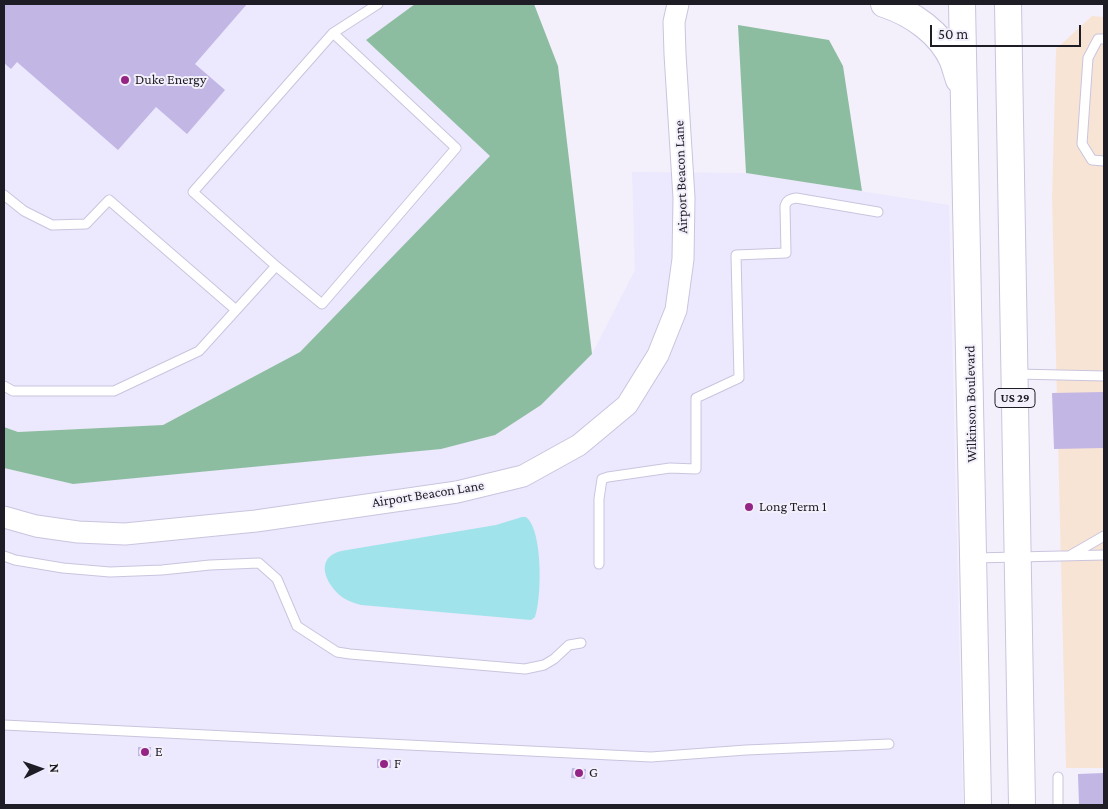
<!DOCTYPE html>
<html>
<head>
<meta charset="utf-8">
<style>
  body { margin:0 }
  #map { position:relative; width:1108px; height:809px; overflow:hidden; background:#f3f0fb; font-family:"Crimson Pro",serif }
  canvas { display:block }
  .frame { position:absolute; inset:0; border:5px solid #1e1c25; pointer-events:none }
  .north { position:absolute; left:15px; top:744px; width:50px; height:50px; -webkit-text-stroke:4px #f3f0fb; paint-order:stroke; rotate:87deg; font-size:14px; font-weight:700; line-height:20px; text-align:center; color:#1e1c25 }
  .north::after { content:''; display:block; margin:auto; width:18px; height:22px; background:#1e1c25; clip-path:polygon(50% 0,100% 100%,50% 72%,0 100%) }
  .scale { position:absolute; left:930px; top:25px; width:151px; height:22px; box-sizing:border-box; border:2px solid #1e1c25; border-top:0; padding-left:6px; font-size:15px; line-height:18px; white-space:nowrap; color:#1e1c25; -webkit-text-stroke:4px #f3f0fb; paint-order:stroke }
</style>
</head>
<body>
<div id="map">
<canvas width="1108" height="809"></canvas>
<div class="frame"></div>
<div class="north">N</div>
<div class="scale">50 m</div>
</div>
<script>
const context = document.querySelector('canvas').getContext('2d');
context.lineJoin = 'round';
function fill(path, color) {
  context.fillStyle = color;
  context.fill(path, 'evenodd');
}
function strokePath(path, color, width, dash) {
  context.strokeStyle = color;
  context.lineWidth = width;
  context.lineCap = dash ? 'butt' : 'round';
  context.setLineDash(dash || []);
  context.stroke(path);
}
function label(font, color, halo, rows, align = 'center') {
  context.font = font + ' "Crimson Pro",serif';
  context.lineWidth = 4;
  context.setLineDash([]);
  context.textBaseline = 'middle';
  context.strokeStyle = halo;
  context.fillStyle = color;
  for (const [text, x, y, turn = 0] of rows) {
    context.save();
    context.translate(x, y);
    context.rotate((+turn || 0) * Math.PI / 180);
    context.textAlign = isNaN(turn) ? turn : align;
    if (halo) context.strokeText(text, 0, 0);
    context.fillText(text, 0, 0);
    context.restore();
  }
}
fill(new Path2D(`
  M 1092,16 L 1104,17 L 1104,768 L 1066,768 L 1052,197 L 1056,49 Z`), '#f8e4d5');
fill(new Path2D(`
  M 4,4 L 415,4 L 366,40 L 491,156 L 300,352 L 163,425 L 18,432 L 4,427 Z
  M 632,172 L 746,173 L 949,205 L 963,805 L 4,805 L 4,468 L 73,484 L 541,405 L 592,354 L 635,270 Z`), '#ece8fd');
fill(new Path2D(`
  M 415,4 L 534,4 L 558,66 L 592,354 L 541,405 L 495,435 L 441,449 L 73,484 L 4,468 L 4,427 L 18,432 L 163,425 L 300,352 L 490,156 L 366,40 Z
  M 738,25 L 829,40 L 843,66 L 862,191 L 746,173 Z`), '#8dbda0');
fill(new Path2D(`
  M 522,517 L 526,517 C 543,530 542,598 535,617 L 531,620 L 361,605 C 354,603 348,601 342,597 C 325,584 314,558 341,551 L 496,525 Z`), '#a1e3eb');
fill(new Path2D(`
  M 4,4 L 247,4 L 195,64 L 225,90 L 187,134 L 156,107 L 118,150 L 17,62 L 11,69 L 4,63 Z
  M 1104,392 L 1104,448 L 1054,449 L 1052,393 Z
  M 138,747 L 151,747 L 151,757 L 138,756 Z
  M 377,759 L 391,760 L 391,768 L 377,768 Z
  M 572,768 L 586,769 L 585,779 L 571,778 Z
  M 1104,773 L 1104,805 L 1079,805 L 1078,774 Z`), '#c2b6e5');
const service = new Path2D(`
  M 1104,39 L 1098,39 L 1088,58 L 1082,144 L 1092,160 L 1104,161
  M 4,195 L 24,211 L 52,225 L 86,224 L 109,200 L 236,310
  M 276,266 L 193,192 L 333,33
  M 1017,374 L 1104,376
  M 4,386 L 13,391 L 114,391 L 199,351 L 276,266 L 322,304 L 456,148 L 333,33 L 378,4
  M 1071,555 L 1104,536
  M 4,556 L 15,560 L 63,568 L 110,572 L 162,570 L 210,565 L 259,563 L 277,579 L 297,626 L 337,652 L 350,654 L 525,669 L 544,665 L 554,659 L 569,645 L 581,643
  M 974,558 L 1104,555
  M 599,564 L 599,499 L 602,479 L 608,477 L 670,468 L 696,469 L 696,398 L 739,378 L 736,255 L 786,253 L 785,206 C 787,200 790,199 796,198 L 878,212
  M 4,725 L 651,757 L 746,750 L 889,744
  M 1058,777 L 1058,805`);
const tertiary = new Path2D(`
  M 4,517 L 36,526 L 78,532 L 125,534 L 256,521 L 457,492 L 523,476 L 579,445 L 627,405 L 658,355 L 676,310 L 683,259 L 684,198 L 675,54 L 674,22 L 678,4`);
const primary = new Path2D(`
  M 884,4 C 912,13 941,33 953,61 C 955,67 957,74 959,80
  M 962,4 L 978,805
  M 1008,4 L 1022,805`);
strokePath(service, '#cac4de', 11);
strokePath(tertiary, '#cac4de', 23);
strokePath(primary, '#cac4de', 28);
strokePath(service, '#fff', 9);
strokePath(tertiary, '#fff', 21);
strokePath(primary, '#fff', 26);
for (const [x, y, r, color] of [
  [125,80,5,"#942585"],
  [749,507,5,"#942585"],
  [145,752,5,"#942585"],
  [384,764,5,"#942585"],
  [579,773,5,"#942585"]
]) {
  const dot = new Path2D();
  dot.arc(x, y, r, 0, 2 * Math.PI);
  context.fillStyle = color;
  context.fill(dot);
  strokePath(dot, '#f3f0fb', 2);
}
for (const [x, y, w] of [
  [1015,398,40]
]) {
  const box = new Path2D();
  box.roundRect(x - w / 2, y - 9.5, w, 19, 4);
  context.fillStyle = '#f3f0fb';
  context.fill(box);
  strokePath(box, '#1e1c25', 1);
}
label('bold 12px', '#1e1c25', null, [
  ["US 29",1015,398]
]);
label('14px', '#1e1c25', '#f3f0fb', [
  ["Duke Energy",135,80],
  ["Long Term 1",759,507],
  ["E",155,752],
  ["F",394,764],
  ["G",589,773]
], 'left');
label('14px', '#1e1c25', '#f3f0fb', [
  ["Airport Beacon Lane",681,177,-92],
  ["Wilkinson Boulevard",971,404,-91],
  ["Airport Beacon Lane",428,494,-9]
]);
</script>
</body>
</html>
